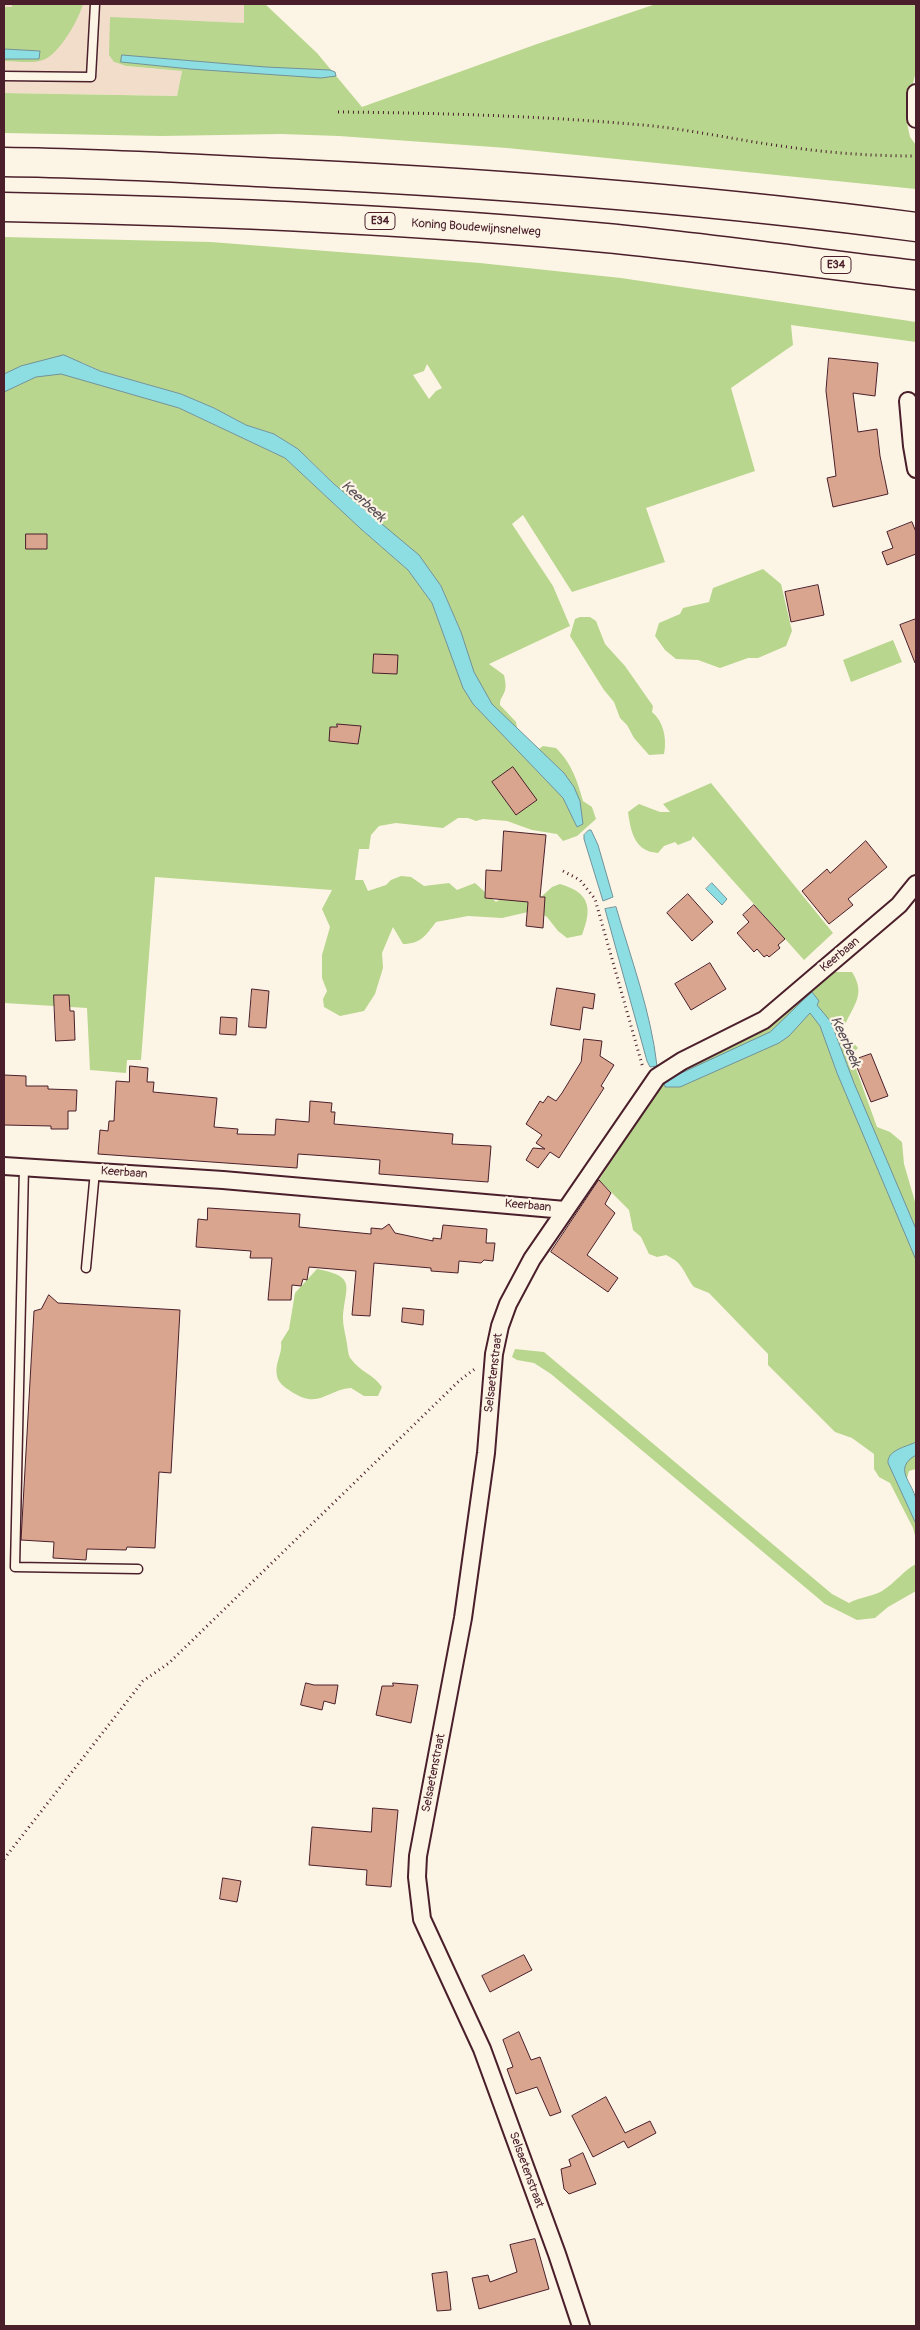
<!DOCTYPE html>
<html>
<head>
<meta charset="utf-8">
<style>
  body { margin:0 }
  #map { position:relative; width:920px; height:2330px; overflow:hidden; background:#fcf5e5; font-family:Pangolin,sans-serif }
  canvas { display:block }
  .frame { position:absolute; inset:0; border:5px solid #4a1f2b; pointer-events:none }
</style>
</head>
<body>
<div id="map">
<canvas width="920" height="2330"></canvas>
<div class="frame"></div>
</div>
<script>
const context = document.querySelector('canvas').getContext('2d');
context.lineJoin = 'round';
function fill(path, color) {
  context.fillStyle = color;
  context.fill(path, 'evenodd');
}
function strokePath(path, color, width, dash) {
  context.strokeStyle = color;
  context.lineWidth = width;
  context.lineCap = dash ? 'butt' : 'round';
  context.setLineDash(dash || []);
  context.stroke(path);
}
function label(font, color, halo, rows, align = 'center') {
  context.font = font + ' Pangolin,sans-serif';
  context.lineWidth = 4.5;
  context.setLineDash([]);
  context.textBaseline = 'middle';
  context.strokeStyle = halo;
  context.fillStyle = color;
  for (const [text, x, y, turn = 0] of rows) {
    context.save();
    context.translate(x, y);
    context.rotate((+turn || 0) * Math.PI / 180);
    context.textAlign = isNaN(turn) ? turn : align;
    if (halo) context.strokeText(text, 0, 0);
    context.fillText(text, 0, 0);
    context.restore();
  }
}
fill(new Path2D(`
  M 4,4 L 244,4 L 244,23 L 111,18 L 114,62 L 126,66 L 182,71 L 177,96 L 4,93 Z`), '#f2ddcb');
fill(new Path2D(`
  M 12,4 L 83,4 C 79,19 59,55 43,60 C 32,64 15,61 4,61 L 4,7 L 12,7 Z
  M 244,4 L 265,4 L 317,53 L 362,107 L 537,44 L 656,4 L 916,4 L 916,71 L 907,108 L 907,123 L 910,137 L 916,145 L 916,189 L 507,148 L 339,136 L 281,134 L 162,136 L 4,133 L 4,93 L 177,96 L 182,71 L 126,66 L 114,62 L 109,55 L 110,17 L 244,23 Z
  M 4,237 L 211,242 L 480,263 L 621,278 L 916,322 L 916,342 L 791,325 L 793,345 L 731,388 L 755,471 L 646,508 L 665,562 L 572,592 L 523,515 L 512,524 L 553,586 L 570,626 L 489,664 L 504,675 C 505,680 507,688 504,693 C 502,698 500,698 500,705 L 516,722 L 518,733 L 536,751 L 543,746 L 556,748 C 572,764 577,780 583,801 L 592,807 L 596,819 L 577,836 L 563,841 L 557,834 L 532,830 L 507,821 L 483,819 L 476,821 L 468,818 L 458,818 L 443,828 L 396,823 L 379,826 L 371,835 L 369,849 L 359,849 L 355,880 L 363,880 L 368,891 L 386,885 L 391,880 L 401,876 L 411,877 L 424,886 L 449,883 L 457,890 L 475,883 L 496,902 L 506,896 L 540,898 L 552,887 L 560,884 C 591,893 592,909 582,935 L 567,938 L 558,931 L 547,917 L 540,913 L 528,912 L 502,918 L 468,916 L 436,922 C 426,935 421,944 403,944 L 393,927 L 382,953 L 383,968 L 375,994 L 364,1011 L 340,1016 L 324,1007 L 323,999 L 327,991 L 322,978 L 322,955 L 330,927 L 322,909 L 332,890 L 155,877 L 141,1060 L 127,1060 L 126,1073 L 90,1070 L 87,1008 L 4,1003 ZM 81,362 L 100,371 L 181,394 L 214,408 L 246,425 L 274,434 L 298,449 L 441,586 L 461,632 L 449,649 L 432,603 L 408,570 L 361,529 L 285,458 L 179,408 L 81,379 ZM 427,364 L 442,388 L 436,391 L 429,399 L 413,375 L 424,371 Z
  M 763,569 L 781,584 L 792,631 L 786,646 L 758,658 L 748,658 L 720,668 L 698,660 L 676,659 L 665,650 L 655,636 L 659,623 L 680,614 L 683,608 L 709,602 L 713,588 Z
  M 580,617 L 590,617 L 596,621 L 605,644 L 625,666 L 653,706 L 652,712 C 664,722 667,740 664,754 L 649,755 L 634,738 L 627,725 L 620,718 L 614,702 L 604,690 L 570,636 L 575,619 Z
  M 893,640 L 902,662 L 851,682 L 843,660 Z
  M 711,783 L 833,933 L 804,960 L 693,836 L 691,840 L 678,845 L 675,842 L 664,846 L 658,853 C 654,852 649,852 646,850 C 632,843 630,825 628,812 L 639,804 L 660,812 L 670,812 L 663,804 Z
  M 835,972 L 852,972 C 868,997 850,1007 843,1031 L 858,1048 L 851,1055 L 877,1127 L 890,1132 L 902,1142 L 904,1164 L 916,1205 L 916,1469 L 909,1471 L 906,1482 L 916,1506 L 916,1539 L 913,1528 L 890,1483 L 879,1477 L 874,1469 L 874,1454 L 852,1438 L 835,1432 L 768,1365 L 768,1354 L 709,1293 L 694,1287 C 683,1273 685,1264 666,1255 L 657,1257 L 649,1254 L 641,1237 L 633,1230 L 629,1210 L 599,1180 L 655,1091 L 664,1081 L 769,1028 Z
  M 317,1269 C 358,1277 345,1286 343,1318 C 343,1327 346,1336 347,1344 C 348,1349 348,1356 351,1359 C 359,1371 373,1374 382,1387 L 378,1396 L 364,1396 L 351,1388 C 325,1390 319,1411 289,1390 C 284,1387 278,1382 277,1376 C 274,1363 283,1354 281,1342 L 289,1329 L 295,1293 Z
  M 515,1349 L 544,1352 L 832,1594 L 849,1603 C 859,1597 872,1597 882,1591 C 895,1583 903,1571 916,1564 L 916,1591 L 888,1607 L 875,1618 L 857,1620 L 825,1604 L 551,1374 L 534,1363 L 517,1360 L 512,1357 Z`), '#b9d68e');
const water = new Path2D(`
  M 4,49 L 40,51 L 39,59 L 4,59 Z
  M 122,55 L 266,67 L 330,70 L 335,72 L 336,76 L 321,78 L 190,69 L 121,62 Z
  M 64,355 L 100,371 L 181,394 L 214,408 L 246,425 L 274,434 L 298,449 L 334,484 L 419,555 L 441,586 L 461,632 L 474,672 L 492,704 L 564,773 L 574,787 L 580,801 L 583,824 L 577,827 L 563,798 L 473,704 L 463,688 L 432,603 L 408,570 L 361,529 L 285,458 L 179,408 L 61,374 L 36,377 L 4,392 L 4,374 L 21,366 Z
  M 589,830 L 591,830 L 598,845 L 613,897 L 603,901 L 584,839 L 584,835 Z
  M 712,883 L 727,899 L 722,905 L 706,889 Z
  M 616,907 C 631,959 651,1012 657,1066 L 650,1067 L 647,1061 L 605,909 Z
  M 812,992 L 819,1001 L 817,1005 L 831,1022 L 854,1083 L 916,1229 L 916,1260 L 837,1073 L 820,1026 L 810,1013 L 789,1036 L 779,1043 L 680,1087 L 665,1087 L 664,1081 L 770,1032 Z
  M 916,1442 L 916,1455 C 892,1469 913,1482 916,1500 C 918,1507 916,1517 916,1524 L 888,1463 C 887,1450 906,1447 916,1442 Z`);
fill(water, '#8ddee3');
strokePath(water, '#729299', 1);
const building = new Path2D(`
  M 829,358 L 878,363 L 875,396 L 853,393 L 858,432 L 877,429 L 880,456 L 888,494 L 833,507 L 827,478 L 836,476 L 826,391 Z
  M 912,522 L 916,532 L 916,554 L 887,565 L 882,552 L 893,548 L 887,532 Z
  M 26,534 L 47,534 L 47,549 L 26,549 Z
  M 818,585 L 824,615 L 791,622 L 785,592 Z
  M 916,619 L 916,663 L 915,663 L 900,625 Z
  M 374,654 L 398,655 L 397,674 L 373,673 Z
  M 337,724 L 361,726 L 358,744 L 329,741 L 330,727 L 337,727 Z
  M 513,767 L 537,800 L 516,815 L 492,782 Z
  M 504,831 L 546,835 L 540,897 L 545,897 L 543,928 L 526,926 L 528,902 L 485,898 L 486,870 L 501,871 Z
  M 866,841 L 887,867 L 848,899 L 853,905 L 829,924 L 802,891 L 827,869 L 830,873 Z
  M 688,894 L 713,922 L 692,941 L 667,913 Z
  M 754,905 L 785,939 L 778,945 L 780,948 L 769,957 L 767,955 L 764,957 L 757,949 L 754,952 L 737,933 L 749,922 L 743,915 Z
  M 710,963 L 726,989 L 691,1010 L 675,984 Z
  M 557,988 L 595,994 L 593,1009 L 583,1007 L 580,1030 L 551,1025 Z
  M 252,989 L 269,991 L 266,1028 L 249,1027 Z
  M 54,995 L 69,995 L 70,1011 L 74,1011 L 75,1040 L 56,1041 Z
  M 221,1017 L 237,1018 L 236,1035 L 220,1034 Z
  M 584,1039 L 602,1041 L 600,1056 L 614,1065 L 601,1086 L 604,1088 L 559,1158 L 550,1152 L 538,1168 L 526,1160 L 533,1148 L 545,1149 L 536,1143 L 542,1135 L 526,1124 L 540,1101 L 543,1103 L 548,1096 L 556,1101 L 562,1093 L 581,1062 Z
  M 871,1054 L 888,1096 L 871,1102 L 854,1060 Z
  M 130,1066 L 148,1068 L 147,1082 L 154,1082 L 153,1092 L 217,1098 L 214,1127 L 238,1129 L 237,1134 L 275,1135 L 276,1119 L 309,1122 L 310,1101 L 332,1103 L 331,1112 L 335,1112 L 334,1124 L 453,1134 L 452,1144 L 491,1146 L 488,1182 L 379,1174 L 380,1160 L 341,1157 L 298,1154 L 297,1168 L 98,1154 L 100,1130 L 108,1131 L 109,1121 L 114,1121 L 116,1081 L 129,1082 Z
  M 4,1075 L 26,1076 L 26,1086 L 48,1086 L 48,1089 L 77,1090 L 76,1111 L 68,1111 L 68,1129 L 51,1129 L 51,1126 L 4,1125 Z
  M 599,1180 L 611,1193 L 605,1204 L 615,1213 L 587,1255 L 618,1278 L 608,1292 L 551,1252 Z
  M 208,1208 L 300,1214 L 299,1227 L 371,1234 L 371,1228 L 382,1229 L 389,1224 L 395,1233 L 433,1241 L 433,1238 L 441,1239 L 443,1225 L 487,1229 L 486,1243 L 495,1243 L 493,1261 L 484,1260 L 481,1263 L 459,1261 L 458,1273 L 431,1271 L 431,1268 L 374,1263 L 370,1316 L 352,1315 L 356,1271 L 309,1267 L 307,1280 L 303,1279 L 301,1286 L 292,1285 L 291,1300 L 268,1300 L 272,1258 L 250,1258 L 251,1251 L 196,1247 L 198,1219 L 207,1220 Z
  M 49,1295 L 58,1303 L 180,1310 L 171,1473 L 159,1472 L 155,1548 L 127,1547 L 126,1550 L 87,1549 L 86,1560 L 53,1558 L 54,1542 L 21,1540 L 34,1311 L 41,1309 Z
  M 403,1308 L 424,1310 L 423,1325 L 402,1322 Z
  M 306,1683 L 314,1685 L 338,1685 L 335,1704 L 324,1701 L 322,1710 L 301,1705 Z
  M 393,1683 L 418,1685 L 411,1723 L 376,1715 L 382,1686 L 393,1686 Z
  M 373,1808 L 398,1810 L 391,1887 L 366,1885 L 367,1870 L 309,1865 L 312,1827 L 371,1832 Z
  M 223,1878 L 241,1881 L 237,1902 L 220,1899 Z
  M 524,1955 L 532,1970 L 490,1992 L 482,1976 Z
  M 519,2032 L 531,2060 L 540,2057 L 561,2112 L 550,2116 L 537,2087 L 516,2094 L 507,2069 L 513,2067 L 503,2040 Z
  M 606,2097 L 625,2133 L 650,2121 L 656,2133 L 628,2148 L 624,2141 L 593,2157 L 572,2116 Z
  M 583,2153 L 596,2184 L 569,2194 L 564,2189 L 561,2169 L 571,2166 L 569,2160 Z
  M 535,2239 L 549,2289 L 479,2309 L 472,2278 L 488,2275 L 490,2282 L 517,2272 L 510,2245 Z
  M 447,2272 L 451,2310 L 437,2311 L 432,2274 Z`);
fill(building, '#d9a58f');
strokePath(building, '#4a1f2b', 1);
const service = new Path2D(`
  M 4,76 L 91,77 L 95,4
  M 24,1167 L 15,1567 L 138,1569
  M 86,1268 L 95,1171`);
const minor = new Path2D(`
  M 916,93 L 916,119
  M 908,401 L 912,446 L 916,469
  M 4,1166 L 223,1180 L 565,1210
  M 581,2326 L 557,2254 L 482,2049 L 422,1919 L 417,1877 L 418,1856 L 463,1618 L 486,1453 L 494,1354 L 500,1326 L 508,1304 L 532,1259 L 657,1077 L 682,1061 L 764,1020 L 899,905 L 916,884`);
const motorway = new Path2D(`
  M 4,162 C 102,163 200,169 298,174 C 504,184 711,200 916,227
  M 4,207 C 205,211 405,219 606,238 C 709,248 813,263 916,275`);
strokePath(service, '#4a1f2b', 11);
strokePath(minor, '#4a1f2b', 20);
strokePath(motorway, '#4a1f2b', 31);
strokePath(new Path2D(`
  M 338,112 C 442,113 548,116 653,126 C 698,131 742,141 788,147 C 830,153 873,156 916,156
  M 563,871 L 580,880 L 595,899 L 643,1068
  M 4,1859 L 143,1681 L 169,1663 L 460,1380 L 476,1368`), '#4a1f2b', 3, [1, 4]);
strokePath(service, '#fcf5e5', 8);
strokePath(minor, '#fcf5e5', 16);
strokePath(motorway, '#fcf5e5', 28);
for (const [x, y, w] of [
  [380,221,30],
  [836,265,30]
]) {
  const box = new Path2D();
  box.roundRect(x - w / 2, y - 8.5, w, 17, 4);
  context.fillStyle = '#fcf5e5';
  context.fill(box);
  strokePath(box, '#4a1f2b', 1);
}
label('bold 11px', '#4a1f2b', null, [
  ["E34",380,221],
  ["E34",836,265]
]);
label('12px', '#4a1f2b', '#fcf5e5', [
  ["Koning Boudewijnsnelweg",476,228,4],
  ["Keerbaan",840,955,-40],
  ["Keerbaan",124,1173,4],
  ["Keerbaan",528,1206,5],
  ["Selsaetenstraat",494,1373,-83],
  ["Selsaetenstraat",434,1773,-79],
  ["Selsaetenstraat",526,2170,70]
]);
label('italic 14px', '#5b4f59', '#fcf5e5', [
  ["Keerbeek",363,502,42],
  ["Keerbeek",845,1042,66]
]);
</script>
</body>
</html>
